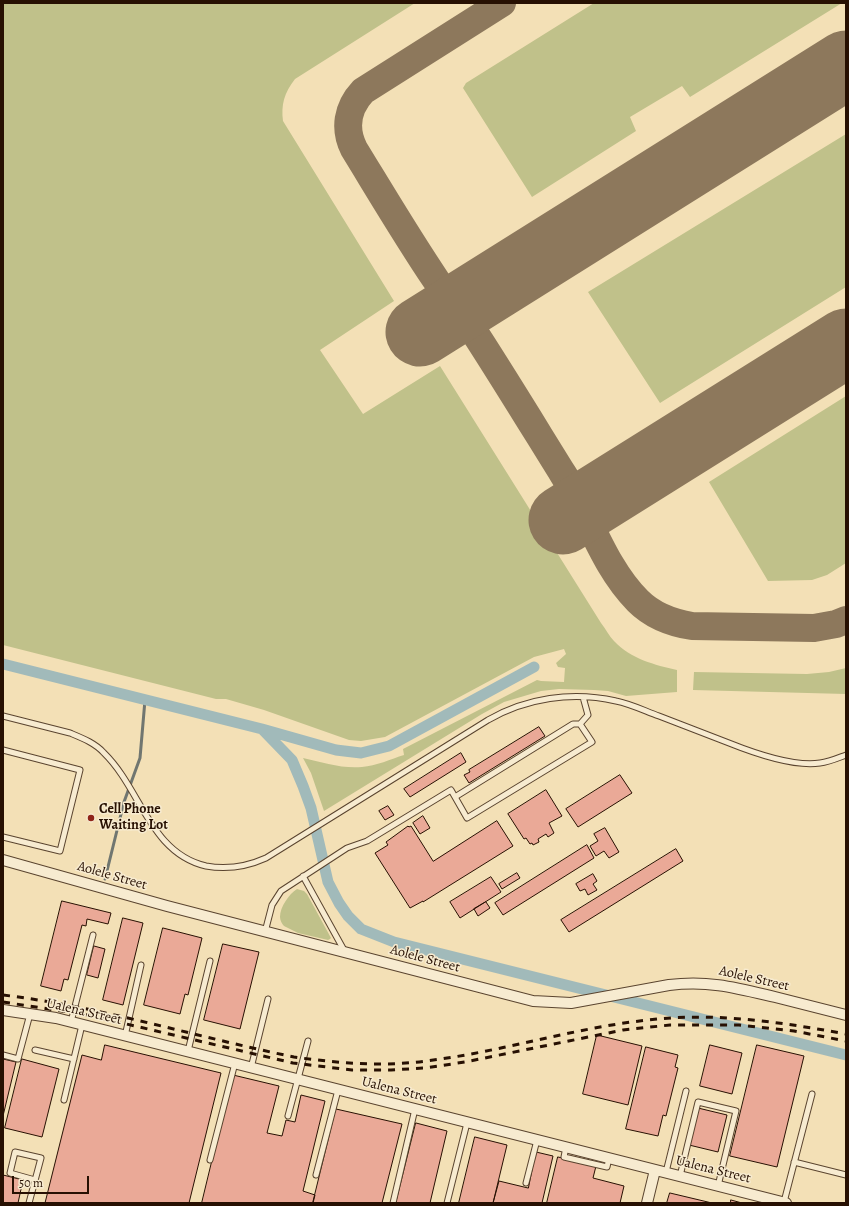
<!DOCTYPE html>
<style>
body{margin:0}
#map{position:relative;width:849px;height:1206px;overflow:hidden;background:#f3e0b6;font-family:Alegreya,serif}
canvas{display:block}
.frame{position:absolute;inset:0;border:4px solid #271002;pointer-events:none}
.scale{position:absolute;left:12px;top:1176px;width:77px;height:18px;box-sizing:border-box;border:2px solid #271002;border-top:0;padding-left:5px;font-size:12px;line-height:14px;white-space:nowrap;color:#271002;-webkit-text-stroke:3px #f7ebd0;paint-order:stroke}
</style>
<div id="map">
<canvas width="849" height="1206"></canvas>
<div class="frame"></div>
<div class="scale">50 m</div>
</div>
<script>
const context = document.querySelector('canvas').getContext('2d');
context.lineJoin = 'round';
function fill(path, color) { context.fillStyle = color; context.fill(path, 'evenodd'); }
function trace(path, color, width, dash) { context.strokeStyle = color; context.lineWidth = width; context.lineCap = dash ? 'butt' : 'round'; context.setLineDash(dash || []); context.stroke(path); }
function label(font, color, halo, rows, align = 'center') {
  context.font = font + ' Alegreya,serif'; context.lineWidth = 3; context.setLineDash([]); context.textBaseline = 'middle'; context.strokeStyle = halo; context.fillStyle = color; for (const [text, x, y, turn = 0] of rows) {
    context.save(); context.translate(x, y); context.rotate((+turn || 0) * Math.PI / 180); context.textAlign = isNaN(turn) ? turn : align; if (halo) context.strokeText(text, 0, 0); context.fillText(text, 0, 0); context.restore();
  }
}
fill(new Path2D(`
 M3 3H415L295 79C284 93 281 105 283 121L394 301 320 350 363 414 440 366 601 623C606 629 609 636 614 641 631 659 655 665 677 670V692L626 696 608 691 594 690 559 689 541 691 504 702 482 714 324 811 311 773 303 758C322 762 342 769 362 767 376 766 391 759 404 755L403 749 537 680 541 681 564 682 565 668 558 667 556 663 566 654 564 649 534 657 385 737 361 741 349 740 264 710 226 699H216L3 645Z
 M594 3H842L690 97 682 86 630 117 636 131 532 197 463 88 466 83Z
 M846 134V287L660 403 588 292Z
 M846 396V563L827 575 812 580 768 581 709 482Z
 M846 668V694L693 690 694 672 807 674 829 672Z
 M297 889 304 891 307 894 331 938 330 939 328 940 298 933 284 926C282 924 280 920 280 917 280 907 289 894 297 889Z`), '#c0c18a');
trace(new Path2D(`
 M105 879 124 802 140 758 145 700`), '#707670', 3);
trace(new Path2D(`
 M3 664 262 729 336 750 361 753 389 746 534 667
 M262 729 292 760 303 786 311 808 328 882 339 903 348 916 361 929 394 942 846 1055`), '#a1baba', 11);
trace(new Path2D(`
 M502 3 363 91C347 108 344 129 354 149 381 193 407 237 436 280 449 300 465 318 478 338 507 383 535 429 563 474 589 515 603 566 638 601 652 615 673 623 692 626L814 628 836 624 846 620`), '#8d785c', 28);
trace(new Path2D(`
 M420 332 846 65
 M563 520 846 343`), '#8d785c', 69);
const building = new Path2D(`
 M539 727 545 736 469 783 464 775 470 772 469 770Z
 M461 753 466 762 410 797 404 789Z
 M620 775 632 793 578 827 566 809Z
 M546 790 562 816 549 823 554 833 548 837 546 834 538 839 539 842 533 845 532 843 530 844 526 838 524 839 508 814Z
 M388 806 394 815 385 820 379 811Z
 M423 816 430 828 420 834 413 823Z
 M497 821 513 846 423 902V901L410 908 375 853 388 845 386 842 408 826 409 827 411 826 433 861Z
 M605 828 619 852 609 858 604 851 596 856 590 846 598 841 594 834Z
 M587 845 594 858 503 915 495 903Z
 M676 849 683 861 569 932 561 920Z
 M517 873 520 878 502 889 499 884Z
 M593 874 597 881 593 884 597 890 588 895 585 889 580 891 576 884Z
 M491 877 501 892 460 918 450 902Z
 M62 901 111 913 108 924 87 919 86 926 82 925 68 980 64 979 61 991 41 986Z
 M486 902 490 908 478 916 474 909Z
 M123 918 143 923 123 1005 103 1000Z
 M163 928 202 938 188 995 185 994 180 1014 144 1005Z
 M223 944 259 952 240 1029 204 1020Z
 M94 946 105 949 98 978 87 975Z
 M597 1035 642 1046 628 1105 583 1094Z
 M105 1045 221 1073 189 1203H45L82 1055 101 1060Z
 M710 1045 742 1053 732 1094 700 1086Z
 M757 1045 804 1056 777 1167 730 1156Z
 M646 1047 678 1055 675 1067 678 1068 666 1116 663 1115 658 1136 626 1129Z
 M3 1059 16 1062 3 1116Z
 M22 1059 59 1069 42 1137 5 1128Z
 M233 1075 279 1086 267 1133 282 1136 286 1120 295 1122 301 1095 325 1101 303 1191 315 1195 313 1203H202Z
 M698 1108 727 1115 718 1152 689 1145Z
 M336 1109 402 1124 382 1203H313Z
 M416 1123 447 1131 430 1203H396Z
 M475 1137 507 1145 493 1203H459Z
 M536 1152 553 1156 542 1203H493L499 1181 528 1188Z
 M558 1157 596 1166 593 1178 624 1186 620 1203H547Z
 M3 1175 23 1180 18 1203H3Z
 M670 1193 712 1203H667Z
 M731 1200 742 1203H731Z`);
fill(building, '#eaa997');
trace(building, '#271002', 1);
const service = new Path2D(`
 M3 716 70 733C82 738 95 743 104 753 141 789 150 853 206 866 228 870 246 867 266 858L488 720C526 698 572 691 616 701 631 704 645 711 659 716 682 725 706 734 729 743 754 753 794 767 820 763 829 762 838 758 846 755
 M580 724 588 715 583 697
 M3 750 80 770 60 851 3 837
 M303 876 345 952
 M265 932 272 905 281 891 347 848 367 841 451 790 467 818 592 742 580 724H573L455 797
 M71 1022 93 935
 M125 1036 141 965
 M35 1050 74 1059
 M188 1051 210 961
 M3 1055 18 1059 30 1014
 M251 1068 268 999
 M64 1100 82 1025
 M288 1116 308 1041
 M566 1147 564 1157 607 1167 609 1158
 M210 1160 235 1063
 M794 1162 846 1175
 M666 1172 686 1091
 M316 1175 338 1090
 M680 1176 698 1102 736 1111 718 1186
 M526 1183 537 1140
 M784 1202 812 1094
 M29 1203 41 1158 15 1152 10 1173 35 1180
 M393 1203 415 1109
 M447 1203 467 1123`);
const minor = new Path2D(`
 M3 860 167 906 533 1001 571 1003 669 985C709 980 737 988 775 997 798 1003 822 1009 846 1015
 M3 1010 56 1018 786 1203
 M647 1203 655 1170`);
trace(service, '#5a442f', 7);
trace(minor, '#5a442f', 12);
trace(service, '#f7ebd0', 5);
trace(minor, '#f7ebd0', 10);
trace(new Path2D(`
 M3 995C102 1007 196 1037 294 1057 337 1063 382 1067 426 1061 501 1052 573 1028 648 1020 715 1012 780 1022 846 1034
 M3 1002 88 1015 293 1063 352 1070H391L425 1068 465 1062 623 1030 670 1025H739L794 1031 846 1041`), '#271002', 3, [7, 7]);
for (const [x, y, r, color] of [
 [91,818,4,"#8f2418"]
]) { const dot = new Path2D(); dot.arc(x, y, r, 0, 2 * Math.PI); context.fillStyle = color; context.fill(dot); trace(dot, '#f7ebd0', 1.5); }
label('bold 14px', '#271002', '#f7ebd0', [
 ["Cell Phone",99,810],
 ["Waiting Lot",99,826]
], 'left');
label('14px', '#271002', '#f7ebd0', [
 ["Aolele Street",112,876,16],
 ["Aolele Street",425,959,15],
 ["Aolele Street",754,979,13],
 ["Ualena Street",84,1012,13],
 ["Ualena Street",399,1091,14],
 ["Ualena Street",713,1170,14]
]);
</script>
